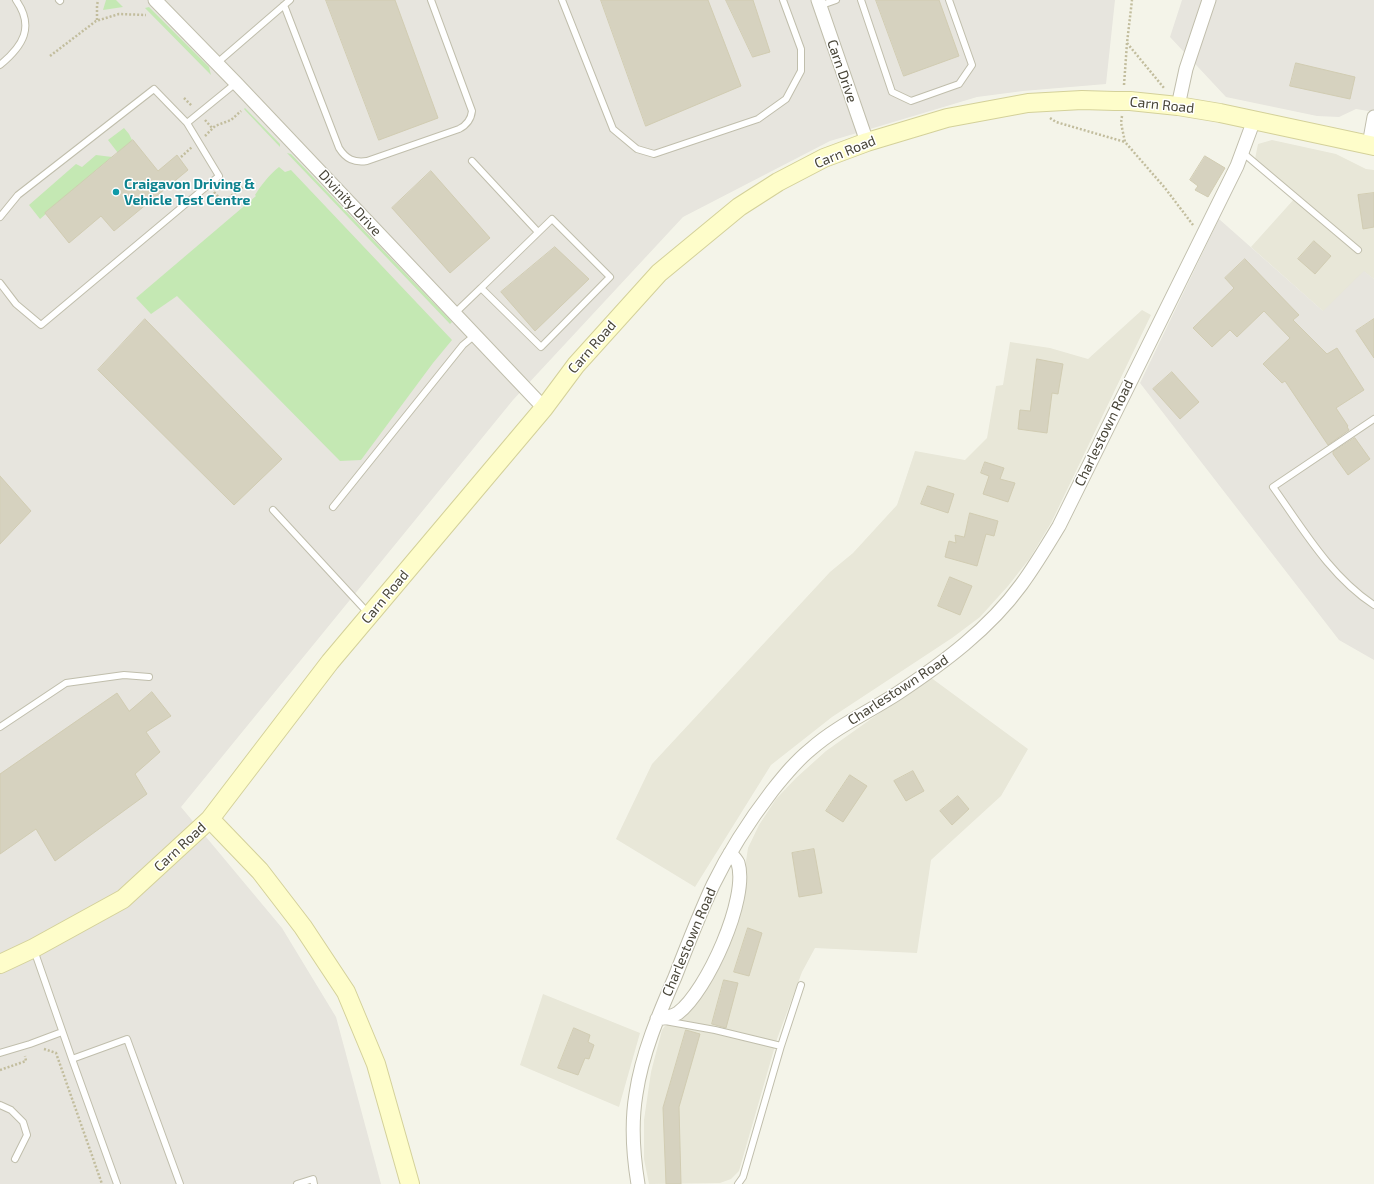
<!DOCTYPE html>
<style>
body{margin:0}
canvas{display:block;background:#f4f4e9}
</style>
<canvas width="1374" height="1184"></canvas>
<script>
const context = document.querySelector('canvas').getContext('2d');
context.lineJoin = 'round';
function fill(path, color) { context.fillStyle = color; context.fill(path, 'evenodd'); }
function trace(path, color, width, dash) { context.strokeStyle = color; context.lineWidth = width; context.lineCap = dash ? 'butt' : 'round'; context.setLineDash(dash || []); context.stroke(path); }
function label(font, color, halo, rows, align = 'center') {
  context.font = font + ' "Exo 2",sans-serif'; context.lineWidth = 3; context.setLineDash([]); context.textBaseline = 'middle'; context.strokeStyle = halo; context.fillStyle = color; for (const [text, x, y, turn = 0] of rows) {
    context.save(); context.translate(x, y); context.rotate((+turn || 0) * Math.PI / 180); context.textAlign = isNaN(turn) ? turn : align; if (halo) context.strokeText(text, 0, 0); context.fillText(text, 0, 0); context.restore();
  }
}
fill(new Path2D(`
 M1272 140 1336 154 1366 169 1374 170V279L1364 272 1324 312 1251 247 1295 198 1255 159 1258 144Z
 M1142 310 1151 315 1051 523 1030 558 1008 586 980 617 952 638 832 717 771 765 695 887 616 839 652 764 830 572 853 553 897 505 915 451 965 460 987 438 996 386 1003 385 1010 342 1050 348 1088 359Z
 M930 677 1028 749 1001 796 931 860 917 953 815 948 802 972 777 1039 739 1171 731 1179 720 1183 649 1184 644 1159V1120L651 1072 662 1030 665 1026 680 1019 717 971 729 945 737 921 748 848 759 825 776 799 796 778 826 751Z
 M543 994 640 1033 619 1107 520 1065Z`), '#e8e7d8');
fill(new Path2D(`
 M0 0H1115L1106 84 1023 91 977 97 830 141 683 217 513 400 181 807 282 928 336 1017 381 1184H0Z
 M1182 0H1374V112L1356 109 1339 117 1317 116 1226 97 1170 37Z
 M1219 219 1323 311 1364 271 1374 279V660L1339 640 1140 383Z`), '#e7e5de');
fill(new Path2D(`
 M106 0H116L123 7 103 10Z
 M149 7 209 67 211 75 145 8Z
 M245 108 280 144V147L244 109Z
 M124 128 129 134 133 142 118 153 108 140Z
 M287 153 291 154 452 322 450 324Z
 M96 155 112 157 40 219 29 205 76 164 82 167Z
 M279 167 285 172 291 170 452 340 433 363 361 460 340 461 177 296 151 314 136 298 256 196 255 195C262 184 269 175 279 167Z`), '#c4e8b3');
const building = new Path2D(`
 M326 0H395L438 118 379 140Z
 M601 0H708L741 86 646 126Z
 M726 0H753L770 52 753 57Z
 M876 0H939L959 56 904 76Z
 M1296 63 1355 77 1350 99 1290 86Z
 M133 140 158 171 177 155 188 170 114 231 101 216 69 243 45 213Z
 M1205 156 1225 168 1208 197 1195 190 1198 186 1190 180Z
 M431 171 490 238 450 273 392 208Z
 M1374 193V227L1363 229 1358 195Z
 M1314 241 1331 256 1315 274 1298 259Z
 M555 247 589 279 535 331 501 292Z
 M1245 259 1299 315 1293 320 1327 354 1337 348 1364 390 1336 408 1348 426 1347 427 1349 430 1328 445 1285 381 1282 383 1263 364 1290 338 1264 311 1237 337 1230 330 1212 347 1193 328 1234 288 1225 278Z
 M145 319 282 459 234 505 98 370Z
 M1374 319V358L1356 331Z
 M1037 359 1063 364 1058 394 1052 393 1047 433 1018 429 1020 410 1030 411Z
 M1172 372 1199 402 1180 419 1153 389Z
 M1355 438 1370 459 1348 475 1333 454V452Z
 M985 462 1004 468 1000 479 1015 483 1008 502 983 494 989 476 981 473Z
 M0 476 31 511 0 544Z
 M928 486 954 494 948 513 921 504Z
 M970 513 998 521 994 536 986 534 977 566 945 557 949 541 956 543 955 535 964 537Z
 M950 577 972 586 960 615 938 606Z
 M152 692 171 716 146 732 160 752 135 774 147 794 55 861 36 829 0 854V774L117 693 129 711Z
 M913 771 924 791 906 801 894 781Z
 M850 775 867 786 843 822 826 811Z
 M958 796 969 809 952 825 940 811Z
 M814 849 822 893 799 897 792 853Z
 M748 928 762 933 749 976 734 972Z
 M724 980 738 983 726 1028 712 1024Z
 M574 1028 590 1035 588 1042 594 1045 589 1059 585 1058 578 1075 558 1068Z
 M686 1030 700 1034 679 1107 681 1184H666L663 1108Z`);
fill(building, '#d6d2bf');
trace(building, '#d1ccb2', 1);
const lane = new Path2D(`
 M59 0 60 1
 M562 0 613 129 637 149 654 154 758 119 786 99 801 71V49L783 0
 M861 0 892 92 911 101 959 84 972 65 949 0
 M284 5 339 148C346 159 354 163 367 161L459 129C467 125 471 120 472 111L431 0
 M819 6 836 0
 M217 63 290 0
 M0 65C23 46 35 27 16 0
 M187 123 236 83
 M1242 152 1358 250
 M472 161 538 232
 M0 217 18 195 154 89 187 123 219 176 41 325 16 304 0 283
 M454 314 481 288 541 347 610 277 552 219 481 288
 M1374 419 1273 487C1303 529 1330 576 1374 605
 M333 507 463 345 475 335
 M273 510 368 613
 M0 727 66 683 124 675 149 677
 M34 950 72 1059 117 1184
 M665 1021 715 1030 781 1046
 M0 1053 30 1044 62 1032
 M72 1059 127 1039 180 1184
 M0 1105 11 1110 23 1122 27 1135 15 1159
 M297 1184 313 1179 314 1184
 M738 1184 743 1177 781 1046 801 985`);
const street = new Path2D(`
 M155 0 236 83 544 408
 M818 0 867 142
 M1178 106 1186 69 1209 0
 M1369 145 1374 117
 M657 1019C664 1018 672 1017 678 1013 707 991 749 898 738 863 736 859 733 856 730 853
 M638 1184C633 1154 631 1124 636 1094 642 1053 659 1014 675 977 687 946 699 915 713 885 729 852 749 821 772 791 784 776 796 761 811 749 837 726 869 712 898 693 943 663 989 629 1021 585 1035 566 1047 546 1059 526L1237 166 1254 120`);
const secondary = new Path2D(`
 M1130 101 1178 106 1220 113 1374 146
 M210 819 260 871 303 927 346 992 376 1064 410 1184
 M0 964 34 948 123 899 210 819 330 662 544 408 576 365 659 273 739 207 778 182 824 158 867 142 947 118 1028 103 1082 100 1115 101`);
trace(lane, '#c0beac', 8);
trace(street, '#c0beac', 15);
trace(secondary, '#d4d19a', 20);
trace(new Path2D(`
 M97 20V6L98 0
 M1127 43 1164 88
 M50 56 96 21 119 14 146 15
 M1124 85 1127 43 1132 0
 M184 98 192 106
 M1122 116 1121 123 1125 142 1165 188 1193 225
 M1050 118 1056 122 1125 142
 M205 120 213 129
 M205 136 215 126 231 120 241 111
 M181 157 192 147
 M214 192 223 202 244 186
 M44 1049 56 1053 102 1184
 M0 1070 26 1061 25 1056`), '#c2bd9d', 2.5, [2, 2]);
trace(lane, '#fff', 6);
trace(street, '#fff', 13);
trace(secondary, '#fefdca', 18);
const secondaryBridge = new Path2D(`
 M1115 101H1130`);
trace(secondaryBridge, '#d4d19a', 20, []);
trace(secondaryBridge, '#fefdca', 18);
for (const [x, y, r, color] of [
 [116,192,4,"#0f9aa8"]
]) { const dot = new Path2D(); dot.arc(x, y, r, 0, 2 * Math.PI); context.fillStyle = color; context.fill(dot); trace(dot, '#fff', 1.5); }
label('14px', '#484538', '#fff', [
 ["Carn Drive",842,71,71],
 ["Carn Road",1162,105,6],
 ["Carn Road",845,152,-22],
 ["Divinity Drive",350,203,47],
 ["Carn Road",592,347,-49],
 ["Charlestown Road",1104,433,-64],
 ["Carn Road",385,597,-50],
 ["Charlestown Road",898,690,-33],
 ["Carn Road",180,847,-43],
 ["Charlestown Road",689,942,-67]
]);
label('bold 14px', '#0d838f', '#fff', [
 ["Craigavon Driving &",124,184],
 ["Vehicle Test Centre",124,200]
], 'left');
</script>
